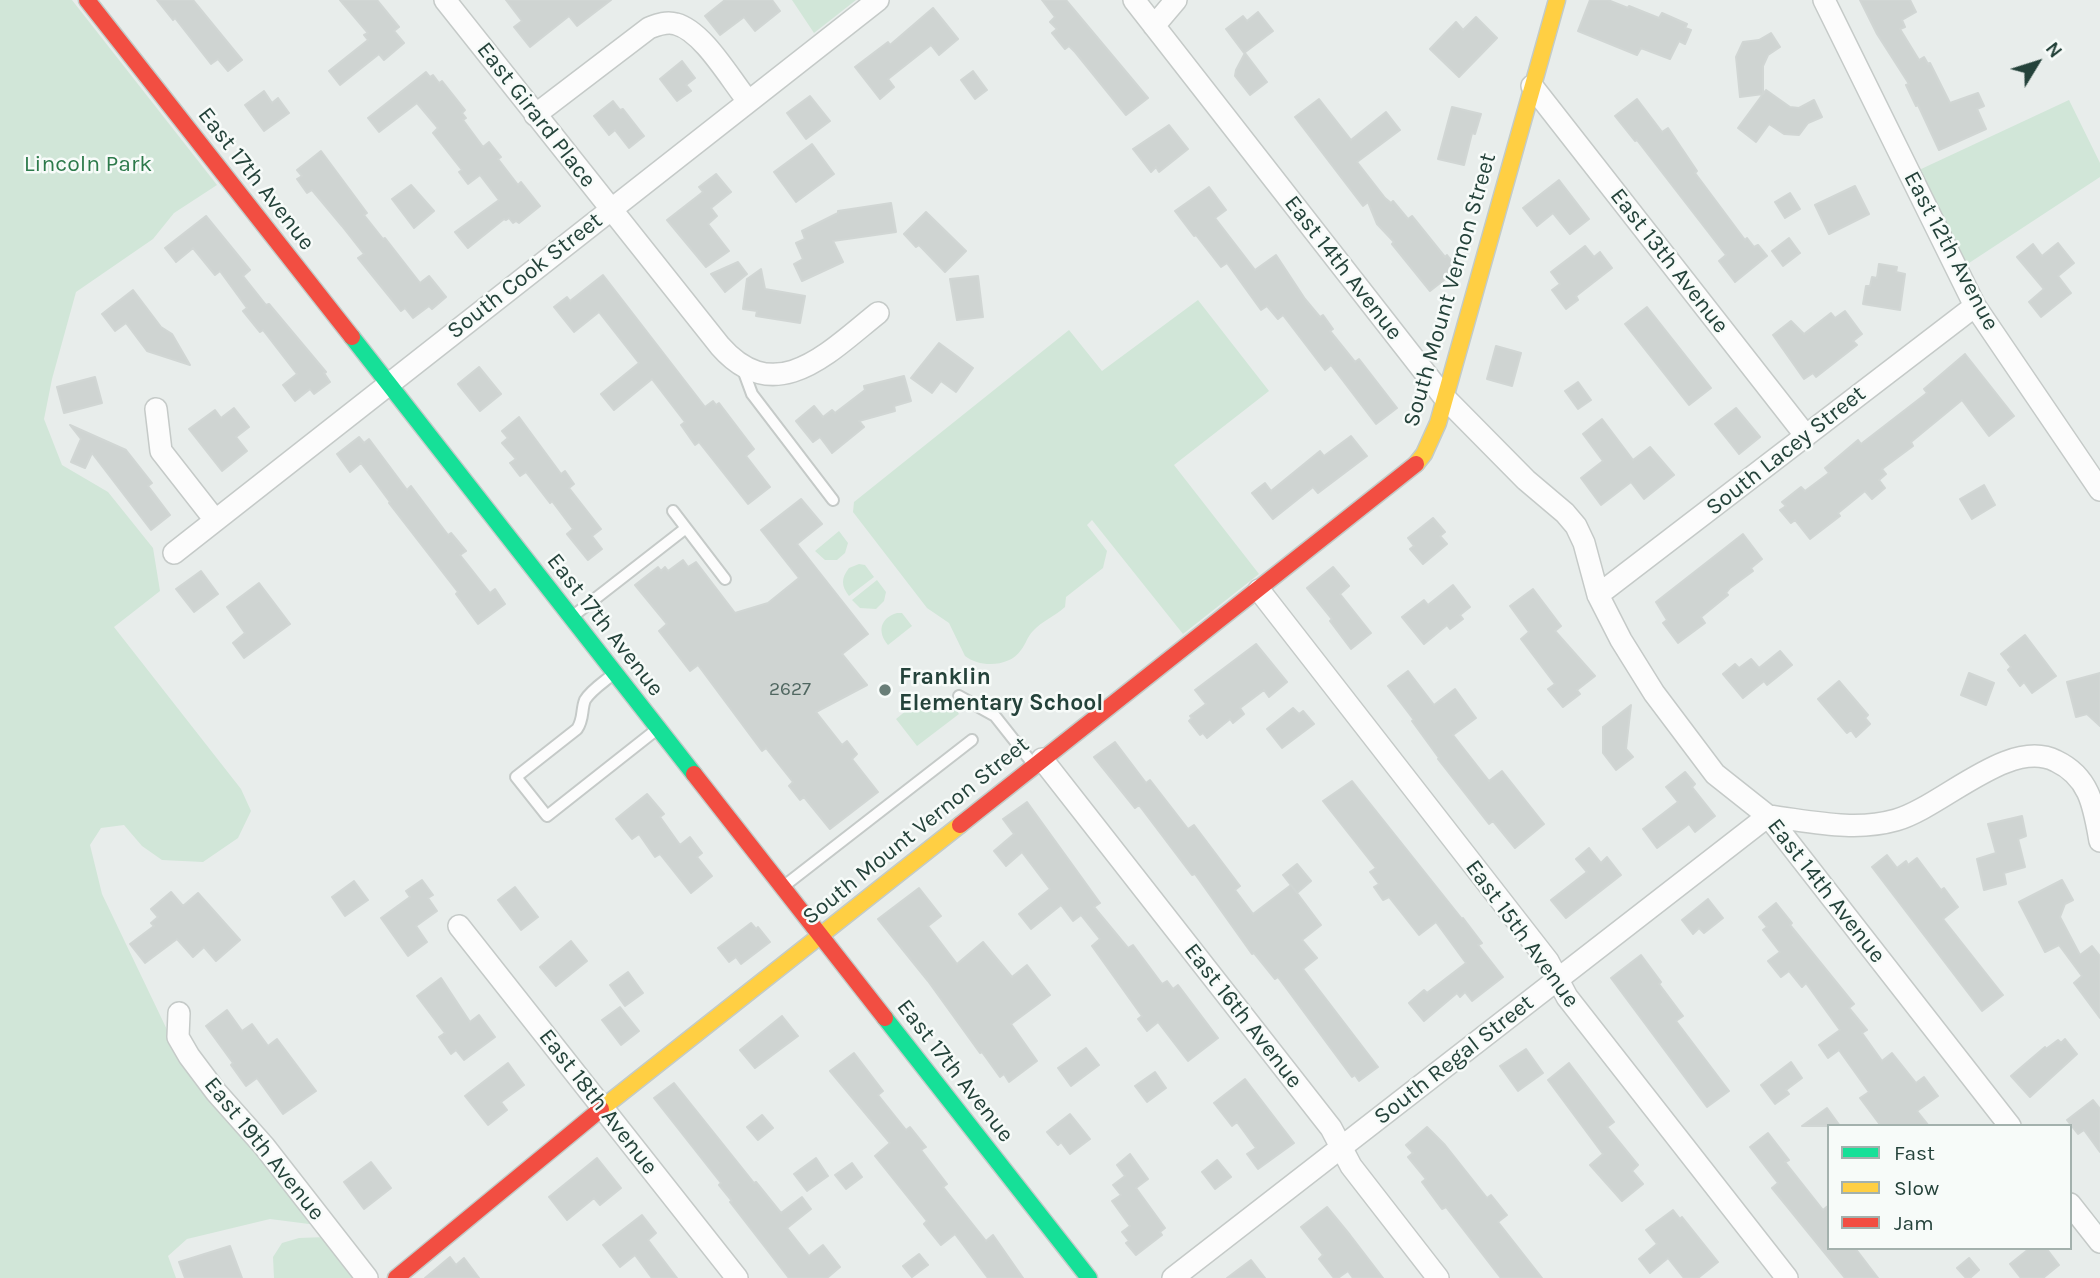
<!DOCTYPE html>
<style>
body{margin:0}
#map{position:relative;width:2100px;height:1278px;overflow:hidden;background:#e8edeb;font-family:Karla,sans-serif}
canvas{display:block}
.legend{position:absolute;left:1827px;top:1124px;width:245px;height:126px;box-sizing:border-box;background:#f7fbf9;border:2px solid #a3b1ad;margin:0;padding:9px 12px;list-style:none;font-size:21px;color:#24423a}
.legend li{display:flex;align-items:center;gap:14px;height:35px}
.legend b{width:35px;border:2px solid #a3b1ad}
.north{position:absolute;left:2002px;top:28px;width:70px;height:70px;-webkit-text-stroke:5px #f7fbf9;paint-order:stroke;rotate:52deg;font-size:19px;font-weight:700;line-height:28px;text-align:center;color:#24423a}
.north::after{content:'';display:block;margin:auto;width:24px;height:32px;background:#24423a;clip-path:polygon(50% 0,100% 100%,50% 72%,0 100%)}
</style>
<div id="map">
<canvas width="2100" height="1278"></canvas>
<ul class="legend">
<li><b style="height:9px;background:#16e098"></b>Fast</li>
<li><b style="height:9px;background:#ffcf43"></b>Slow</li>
<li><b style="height:9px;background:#f24e42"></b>Jam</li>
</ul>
<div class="north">N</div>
</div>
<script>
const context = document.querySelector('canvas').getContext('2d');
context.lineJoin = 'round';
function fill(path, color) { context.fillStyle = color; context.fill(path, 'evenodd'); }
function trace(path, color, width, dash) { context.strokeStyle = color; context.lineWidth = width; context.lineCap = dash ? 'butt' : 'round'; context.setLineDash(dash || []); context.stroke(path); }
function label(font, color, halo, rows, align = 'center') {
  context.font = font + ' Karla,sans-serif'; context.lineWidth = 5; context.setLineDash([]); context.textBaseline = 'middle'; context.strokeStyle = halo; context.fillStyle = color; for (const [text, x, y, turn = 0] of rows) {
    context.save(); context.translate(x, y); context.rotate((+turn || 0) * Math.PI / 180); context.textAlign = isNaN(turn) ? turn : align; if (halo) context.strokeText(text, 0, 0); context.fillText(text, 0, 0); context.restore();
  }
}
fill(new Path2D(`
 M0 0H72L217 185 174 213 153 239 76 292 52 379 44 419 62 465 108 492 153 548 160 591 114 627 241 789 251 811 238 838 203 862 162 860 142 846 124 825 101 828 90 845 102 894 171 1038 317 1225 270 1219 187 1239 168 1256 176 1278H0Z
 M792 0H856L814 33Z
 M2069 100 2100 163V177L1966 265 1919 170Z
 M1198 300 1269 391 1174 465 1259 574 1183 634 1092 520 1087 525 1107 551 1103 568 1066 597 1065 607C1055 616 1042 621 1033 631 1027 637 1026 644 1021 650 1010 667 980 668 965 656L949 623 927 608 853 512 854 502 1069 330 1102 371Z
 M839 531 848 543 845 553 837 560H825L815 551Z
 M859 564 865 565 874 577 849 596C841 586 841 578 849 568Z
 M877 580 886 592 884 601 876 609 860 608 852 600Z
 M897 613H902L912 626 888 645C877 632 880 618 897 613Z
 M924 696 954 707 959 714 917 746 896 719Z
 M326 1237 358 1278H274L273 1257 282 1243 299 1238Z`), '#d1e6d8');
const building = new Path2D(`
 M157 0H193L242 60 228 71 218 59 211 64 175 18 173 20Z
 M340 0H377L399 27 394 31 404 43 384 60 379 54 340 85 329 71 368 40 364 35 368 33Z
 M506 0H611L577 26 569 16 530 47 514 27 522 21Z
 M725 0H772L780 11 755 31 744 17 720 35 705 16Z
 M1042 0H1066L1148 98 1126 115 1075 52 1069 46 1065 49 1052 33 1057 29 1050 22 1055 17Z
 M1590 0H1608L1628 8 1629 6 1659 18 1662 13 1687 24 1685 28 1691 30 1685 44 1679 41 1670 59 1641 48 1637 55 1578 31Z
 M1860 0H1910L1916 12 1902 20 1905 27 1900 29 1919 60 1924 57 1928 64 1930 63 1950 103 1978 93 1984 106 1977 109 1986 129 1939 150 1918 105 1916 106 1906 85 1909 84 1877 34Z
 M933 8 958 39 939 55 931 45 888 79 894 87 880 99 855 67 888 42 890 45Z
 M1258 12 1273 31 1244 53 1226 29 1243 16 1247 21Z
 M1476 17 1497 38 1459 77 1430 49 1456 22 1463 30Z
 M1771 33 1780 47 1768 55 1763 66V94L1766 90 1790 107 1799 108 1814 100 1822 117 1808 123 1799 135 1784 134 1769 124 1756 142 1738 128 1763 94 1740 97 1736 57 1743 42 1759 40Z
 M1245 53 1267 82 1250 95 1235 76 1236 70Z
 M682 61 695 78 686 85 691 91 677 101 660 79Z
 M973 71 987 90 975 99 961 80Z
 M426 72 430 77 433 75 439 83 442 81 465 110 462 113 466 118 463 120 483 147 489 142 501 157 498 159 518 185 521 182 540 206 519 223 516 221 513 223 509 218 506 220 504 219 468 248 455 232 499 200 480 175 468 184 459 172 462 170 433 133 438 128 417 103 379 132 368 118Z
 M264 91 272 103 278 98 289 113 264 131 245 105Z
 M810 96 830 121 806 139 787 113Z
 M1319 99 1351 140 1386 112 1400 130 1357 162 1385 198 1391 203 1393 201 1408 219 1412 216 1445 257 1447 255 1458 269 1430 291 1392 244 1394 242 1377 224 1368 202 1363 206 1295 117Z
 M1637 99 1662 132 1668 128 1697 171 1695 173 1745 240 1747 238 1754 247 1758 245 1767 256 1735 282 1719 261 1726 255 1637 140 1635 141 1615 116Z
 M613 101 620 110 623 109 644 136 629 148 615 130 609 135 594 116Z
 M1452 107 1481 114 1475 134 1472 133 1464 165 1438 159Z
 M1169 125 1188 149 1159 172 1156 167 1151 172 1133 149Z
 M812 144 834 174 796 202 774 172Z
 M321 151 367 213 364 215 383 239 385 238 420 283 429 276 446 297 432 309 429 306 413 318 405 308 401 311 358 258 364 254 342 226 312 190 307 193 297 179 302 176 297 170Z
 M716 174 731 192 711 208 717 216 708 224 729 251 706 267 667 220 703 192 699 187Z
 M1559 180 1589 219 1570 234 1553 213 1537 226 1523 208Z
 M411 185 434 211 414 228 392 199Z
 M1855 186 1869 214 1829 234 1815 205Z
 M1209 187 1226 210 1215 218 1255 270 1276 255 1305 299 1320 317 1323 315 1333 329 1330 331 1355 362 1359 359 1397 408 1376 424 1331 365 1325 370 1283 315 1278 319 1267 306 1261 310 1227 263 1221 267 1196 235 1194 236 1175 211Z
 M1790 193 1800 209 1785 218 1775 202Z
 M891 203 896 232 833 241 843 262 802 281 794 264 803 259 796 243 805 239 802 231 838 213V211Z
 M926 212 966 251 945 272 919 245 916 247 904 234Z
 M206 216 250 270 243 276 266 305 269 304 326 372 324 373 330 382 314 394 310 389 295 401 283 385 297 374 263 330 260 332 243 311 247 308 220 271 215 275 193 248 176 262 165 248Z
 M1789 238 1800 253 1783 266 1772 251Z
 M2058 243 2074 263 2058 276 2071 293 2041 317 2029 302 2044 289 2017 257 2033 244 2042 256Z
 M1585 246 1594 257 1600 252 1612 268 1576 296 1578 300 1566 309 1552 290 1560 284 1551 272Z
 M738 262 747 274 725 292 711 274Z
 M1879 264 1897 267 1896 272 1905 274 1900 310 1863 304 1866 286H1870L1872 277 1877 278Z
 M761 269 765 289 805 296 800 323 756 316 757 311 743 309 747 279Z
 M603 275 705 407 713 401 716 405 719 403 754 449 746 456 770 487 748 504 699 442 695 445 681 425 685 422 652 379 614 410 601 394 639 363 599 312 574 332 554 307 567 297 570 301Z
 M978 276 983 317 957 320 950 279Z
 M133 290 161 327 172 334 190 365 147 351 126 323 115 331 102 314Z
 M1647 307 1711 388 1689 405 1625 324Z
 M1845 311 1862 334 1853 341 1857 345 1816 377 1813 373 1804 379 1773 335 1791 321 1804 334 1831 313 1835 318Z
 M939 343 973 368 956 392 941 381 932 393 911 378Z
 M1496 346 1521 353 1512 386 1487 379Z
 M1965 354 2014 416 1989 436 1962 400 1911 442 1913 446 1882 469 1886 474 1879 480 1885 488 1872 499 1865 491 1838 513 1840 516 1810 539 1795 520 1791 523 1780 510 1786 506 1782 502 1801 487 1805 491 1829 473 1825 468 1858 440 1861 444 1927 393 1924 389Z
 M479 367 501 394 480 411 458 384Z
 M904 376 911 401 894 406 895 411 859 421 864 427 832 453 820 437 813 442 796 421 814 406 823 417 832 410 835 413 865 390 864 386Z
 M95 377 102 403 64 413 57 387Z
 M1578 382 1591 400 1578 409 1565 391Z
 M234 408 249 427 236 437 247 451 222 471 189 429 215 410 221 418Z
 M1736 408 1760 437 1739 454 1715 424Z
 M519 417 561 474 565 471 574 484 569 488 601 529 592 536 602 549 588 560 567 534 573 529 552 501 550 503 526 472 520 476 510 463 516 459 502 443 508 438 502 431Z
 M1602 419 1633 460 1650 447 1674 475 1644 499 1631 482 1601 505 1581 478 1603 461 1583 434Z
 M70 425 126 450 152 483 148 486 170 515 151 530 92 453 85 468 71 462 81 439Z
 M1351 436 1367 456 1318 493 1313 487 1273 519 1252 493 1265 483 1271 491 1320 451 1324 456Z
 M359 437 364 443 369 439 407 490 411 486 448 535 451 533 466 551 460 555 490 593 495 589 505 604 478 624 456 594 458 592 389 503 390 502 361 463 350 472 337 454Z
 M1984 485 1995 505 1972 519 1960 499Z
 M801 499 822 524 797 544 868 634 842 654 867 685 816 712 842 745 847 741 857 754 852 759 878 792 830 829 804 797 800 800 789 786 793 782 766 748 762 751 698 665 690 671 659 631 667 624 635 585 658 567 661 571 665 567 668 571 683 560 688 567 696 562 735 613 768 603 799 578 761 530Z
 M1433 518 1445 532 1440 536 1447 544 1423 564 1410 549 1414 546 1408 538Z
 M1743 534 1762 559 1751 568 1753 571 1730 588 1726 593 1728 595 1701 617 1705 623 1678 643 1663 623 1667 620 1656 602Z
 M1333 567 1349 586 1340 594 1371 633 1351 649 1330 621 1332 619 1307 588Z
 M201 571 218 594 194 612 176 589Z
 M259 583 290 624 244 658 233 643 245 633 227 607Z
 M1453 585 1470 607 1460 615 1463 619 1450 629 1447 625 1424 644 1402 617 1424 600 1428 605Z
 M1533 589 1561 626 1555 631 1595 676 1577 690 1580 694 1563 707 1548 689 1555 684 1521 639 1529 632 1510 606Z
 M2025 635 2056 676 2032 693 2024 682 2020 686 2008 670 2011 667 2001 654Z
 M1256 644 1287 682 1269 697 1264 690 1240 708 1244 714 1233 723 1230 719 1207 738 1203 733 1200 735 1189 721 1192 718 1190 716 1206 704 1195 690Z
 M1780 651 1792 665 1767 685 1764 681 1743 698 1723 674 1735 664 1739 668 1751 659 1759 668Z
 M1408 671 1434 705 1455 689 1476 718 1453 735 1489 781 1502 771 1544 824 1515 848 1493 821 1489 824 1438 759 1439 758 1412 721 1414 720 1388 686Z
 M1969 673 1994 683 1986 705 1961 695Z
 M2100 673V726L2087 714 2076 717 2067 682Z
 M1839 681 1868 715 1865 718 1870 724 1856 737 1851 730 1847 733 1818 699Z
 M1631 705 1626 749 1633 757 1616 770 1603 753V727Z
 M1293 708 1299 714 1303 711 1314 724 1282 748 1267 729Z
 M1115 742 1146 783 1150 780 1188 829 1194 825 1240 886 1235 890 1253 914 1291 885 1321 925 1302 940 1317 958 1303 969 1378 1067 1359 1081 1355 1075 1352 1077 1278 977 1275 979 1254 953 1252 954 1195 874 1192 875 1139 805 1135 808 1094 757Z
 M1685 772 1695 784 1692 787 1715 816 1695 832 1689 824 1657 848 1643 829 1678 802 1666 787Z
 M1352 781 1462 919 1463 918 1482 943 1478 945 1503 977 1472 1001 1465 992 1460 997 1457 993 1424 1021 1409 1003 1424 990 1427 993 1466 963 1436 922 1419 935 1389 897 1383 900 1374 887 1379 884 1370 872 1376 868 1323 801Z
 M647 794 664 814 660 817 680 845 690 837 702 853 697 857 712 876 691 893 660 854 655 857 639 834 632 839 616 819Z
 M1027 802 1100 903 1094 907 1128 948 1133 945 1162 984 1167 981 1173 989 1178 985 1218 1038 1188 1061 1158 1022 1147 1031 1138 1019 1142 1016 1092 946 1100 939 1081 915 1073 921 1061 905 1031 929 1019 914 1050 889 1022 852 1006 866 994 851 1014 834 1003 819Z
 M2022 816 2026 836 2018 839 2025 867 2004 873 2006 884 1984 890 1977 859 1996 853 1988 824Z
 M1589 848 1601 863 1607 857 1621 875 1566 918 1551 900 1587 872 1576 859Z
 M1887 855 1897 868 1906 861 1908 865 1917 858 1941 890 1944 888 1958 907 1943 919 2003 995 1982 1011 1872 867Z
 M1297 864 1311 881 1297 893 1283 875Z
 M422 880 433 895 428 898 437 911 416 926 427 942 408 956 381 918 410 897 406 891Z
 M2062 880 2073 900 2065 904 2060 917 2080 955 2092 946 2100 956V1018L2074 983 2082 976 2059 945 2045 952 2019 902Z
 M354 881 368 900 345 916 332 897Z
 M515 887 538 917 521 930 498 900Z
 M919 888 941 916 928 926 957 964 983 942 1012 977 1027 965 1050 995 1011 1024 1037 1061 1009 1082 1004 1074 1000 1077 982 1052 980 1053 928 981 878 919Z
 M171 892 183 906 198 893 240 940 216 961 204 947 193 957 177 939 145 963 130 944 154 926 151 923 158 917 151 909Z
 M1708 899 1723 918 1704 933 1699 928 1693 934 1682 920Z
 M1776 903 1792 923 1790 925 1854 1004 1849 1008 1867 1030 1862 1033 1882 1061 1892 1053 1916 1083 1924 1077 1938 1096 1917 1111 1929 1126H1881L1860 1098 1869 1092 1839 1050 1828 1058 1819 1045 1840 1030 1806 983 1802 987 1789 971 1781 977 1768 961 1780 952 1763 930 1767 927 1759 917Z
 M751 923 756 929 758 927 770 942 741 964 736 957 729 962 718 948Z
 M571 941 587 961 556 986 540 967Z
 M1641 955 1661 982 1659 984 1683 1016 1676 1021 1729 1091 1707 1107 1611 978Z
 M628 972 643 993 625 1006 610 985Z
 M441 978 470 1022 479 1015 495 1037 464 1060 456 1050 451 1054 439 1037 445 1033 417 996Z
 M620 1007 639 1031 621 1045 602 1020Z
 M227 1010 242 1031 252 1024 268 1046 277 1039 316 1091 283 1114 257 1078 246 1086 231 1065 233 1063 206 1026Z
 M782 1016 798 1036 755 1068 740 1050Z
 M2065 1039 2077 1054 2030 1097 2011 1076 2045 1047 2046 1049 2058 1040 2061 1043Z
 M1086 1048 1099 1065 1071 1086 1058 1068Z
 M1526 1049 1543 1073 1518 1091 1500 1066Z
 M854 1053 883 1091 878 1095 906 1130 910 1127 926 1147 921 1150 947 1184 943 1187 986 1241 993 1235 1023 1278H988L955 1234 941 1245 924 1224 927 1221 875 1156 890 1143 830 1071Z
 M1791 1062 1802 1078 1786 1090 1789 1094 1775 1104 1761 1085Z
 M508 1063 524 1085 501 1102 507 1110 488 1125 465 1096Z
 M1569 1063 1614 1122 1607 1127 1638 1165 1632 1171 1643 1184 1622 1201 1590 1165 1603 1154 1548 1080Z
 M1155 1072 1166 1088 1147 1102 1135 1086Z
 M1245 1079 1294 1143 1258 1169 1247 1154 1256 1148 1237 1122 1232 1126 1214 1103Z
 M674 1083 754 1183 756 1182 781 1213 802 1197 811 1209 787 1228 809 1256 823 1245 840 1267 827 1278H789L730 1202 732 1201 719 1185 721 1183 654 1098Z
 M2093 1100 2100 1109V1152L2084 1130 2078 1134 2067 1120Z
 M1827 1108 1840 1126H1802Z
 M1070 1114 1090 1139 1070 1154 1061 1142 1058 1145 1047 1132Z
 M762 1115 773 1128 758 1140 747 1127Z
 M1427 1127 1445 1145 1487 1198 1491 1195 1507 1215 1498 1222 1542 1278H1501L1446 1207 1442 1209 1422 1182 1426 1179 1408 1157 1413 1153 1406 1145Z
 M1768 1133 1789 1160 1785 1162 1823 1210 1829 1205V1248H1855L1878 1278H1845L1772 1188 1778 1183 1750 1147Z
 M1130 1154 1148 1179 1136 1188 1165 1228 1160 1232 1162 1235 1136 1255 1126 1243 1129 1241 1122 1232 1130 1226 1112 1201 1121 1195 1113 1185 1125 1176 1117 1165Z
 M597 1158 621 1188 600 1205 594 1198 567 1220 549 1197Z
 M816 1158 828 1176 807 1191 794 1174Z
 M1217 1160 1231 1177 1215 1189 1202 1172Z
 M371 1162 391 1188 364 1209 344 1182Z
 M852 1163 862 1177 846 1189 835 1175Z
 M1327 1207 1350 1235 1383 1278H1353L1348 1271 1338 1278H1334L1319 1259 1323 1255 1301 1227Z
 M1673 1210 1680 1219 1682 1217 1718 1262 1698 1278H1684L1668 1258 1650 1273 1639 1259 1657 1244 1646 1230Z
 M642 1215 656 1233 648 1240 677 1278H652L635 1255 620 1267 603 1245Z
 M230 1246 242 1278H185L179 1262Z
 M2030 1248H2046L2059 1265 2043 1278H2021L2010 1264Z
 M919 1254 928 1265 912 1277 903 1266Z
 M450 1257 456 1265 464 1258 479 1278H425Z
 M1969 1258 1979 1270 1970 1278H1966L1957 1268Z
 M1251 1260 1265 1278H1227Z`);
fill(building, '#cfd4d2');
trace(building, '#d1d6d4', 2);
const lane = new Path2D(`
 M742 367 752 394 833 500
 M673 511 725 579
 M573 616 686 528
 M612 675C604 682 591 690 585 700 581 710 584 719 577 729L516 777 547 816 656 730
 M959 696 995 716 1033 764
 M784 886 972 740`);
const street = new Path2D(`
 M445 0 720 346C776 410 830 351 878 313
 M1134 0 1444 397 1526 480 1565 513 1576 526 1584 543 1598 595 1621 640 1654 693 1715 774 1768 816 2010 1126
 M1824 0 1975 306 2100 490
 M1154 26 1176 0
 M1532 86 1806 436
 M535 115 649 28C657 25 666 21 676 24 703 31 730 79 748 101
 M156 409 161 451 215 520
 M174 553 878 0
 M1259 590 1548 961 1567 997 1787 1278
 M1598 595 1975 306
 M1042 759 1331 1128 1351 1166 1438 1278
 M1768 816C1810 821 1854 832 1896 820 1942 807 2009 737 2056 761 2090 777 2094 807 2100 841
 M459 926 737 1278
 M179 1013 178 1037 189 1056 216 1092 264 1146 367 1278
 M2070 1204 2100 1242
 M1173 1278 1768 816`);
const fast = new Path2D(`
 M352 337 694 774
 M885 1018 1089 1278`);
const slow = new Path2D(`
 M1416 464 1424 454 1438 423 1557 0
 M601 1109 960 825`);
const jam = new Path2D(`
 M87 0 352 337
 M694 774 885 1018
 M960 825 1416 464
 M396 1278 601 1109`);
trace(lane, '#c5cac8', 14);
trace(street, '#c5cac8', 24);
trace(fast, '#c3cbc8', 19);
trace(slow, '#c3cbc8', 19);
trace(jam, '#c3cbc8', 19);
trace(lane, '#fcfcfc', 10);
trace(street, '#fcfcfc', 21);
trace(fast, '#16e098', 16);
trace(slow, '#ffcf43', 16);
trace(jam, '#f24e42', 16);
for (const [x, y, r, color] of [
 [885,690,7,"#697e78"]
]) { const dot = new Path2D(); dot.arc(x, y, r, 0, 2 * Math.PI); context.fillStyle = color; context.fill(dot); trace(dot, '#f7fbf9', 2.5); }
label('19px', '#506761', null, [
 ["2627",790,690]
]);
label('23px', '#24423a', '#f7fbf9', [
 ["East Girard Place",536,115,52],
 ["East 17th Avenue",256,179,52],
 ["East 12th Avenue",1951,251,62],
 ["East 13th Avenue",1669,261,52],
 ["East 14th Avenue",1343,268,52],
 ["South Cook Street",525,276,-38],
 ["South Mount Vernon Street",1450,290,-74],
 ["South Lacey Street",1786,451,-38],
 ["East 17th Avenue",605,625,52],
 ["South Mount Vernon Street",916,831,-39],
 ["East 14th Avenue",1826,891,52],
 ["East 15th Avenue",1522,934,54],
 ["East 16th Avenue",1243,1016,52],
 ["South Regal Street",1454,1060,-38],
 ["East 17th Avenue",955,1071,52],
 ["East 18th Avenue",598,1102,52],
 ["East 19th Avenue",264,1149,51]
]);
label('23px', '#2d7a4b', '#f7fbf9', [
 ["Lincoln Park",88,164]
]);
label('bold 23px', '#24423a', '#f7fbf9', [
 ["Franklin",899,677],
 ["Elementary School",899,703]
], 'left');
</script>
